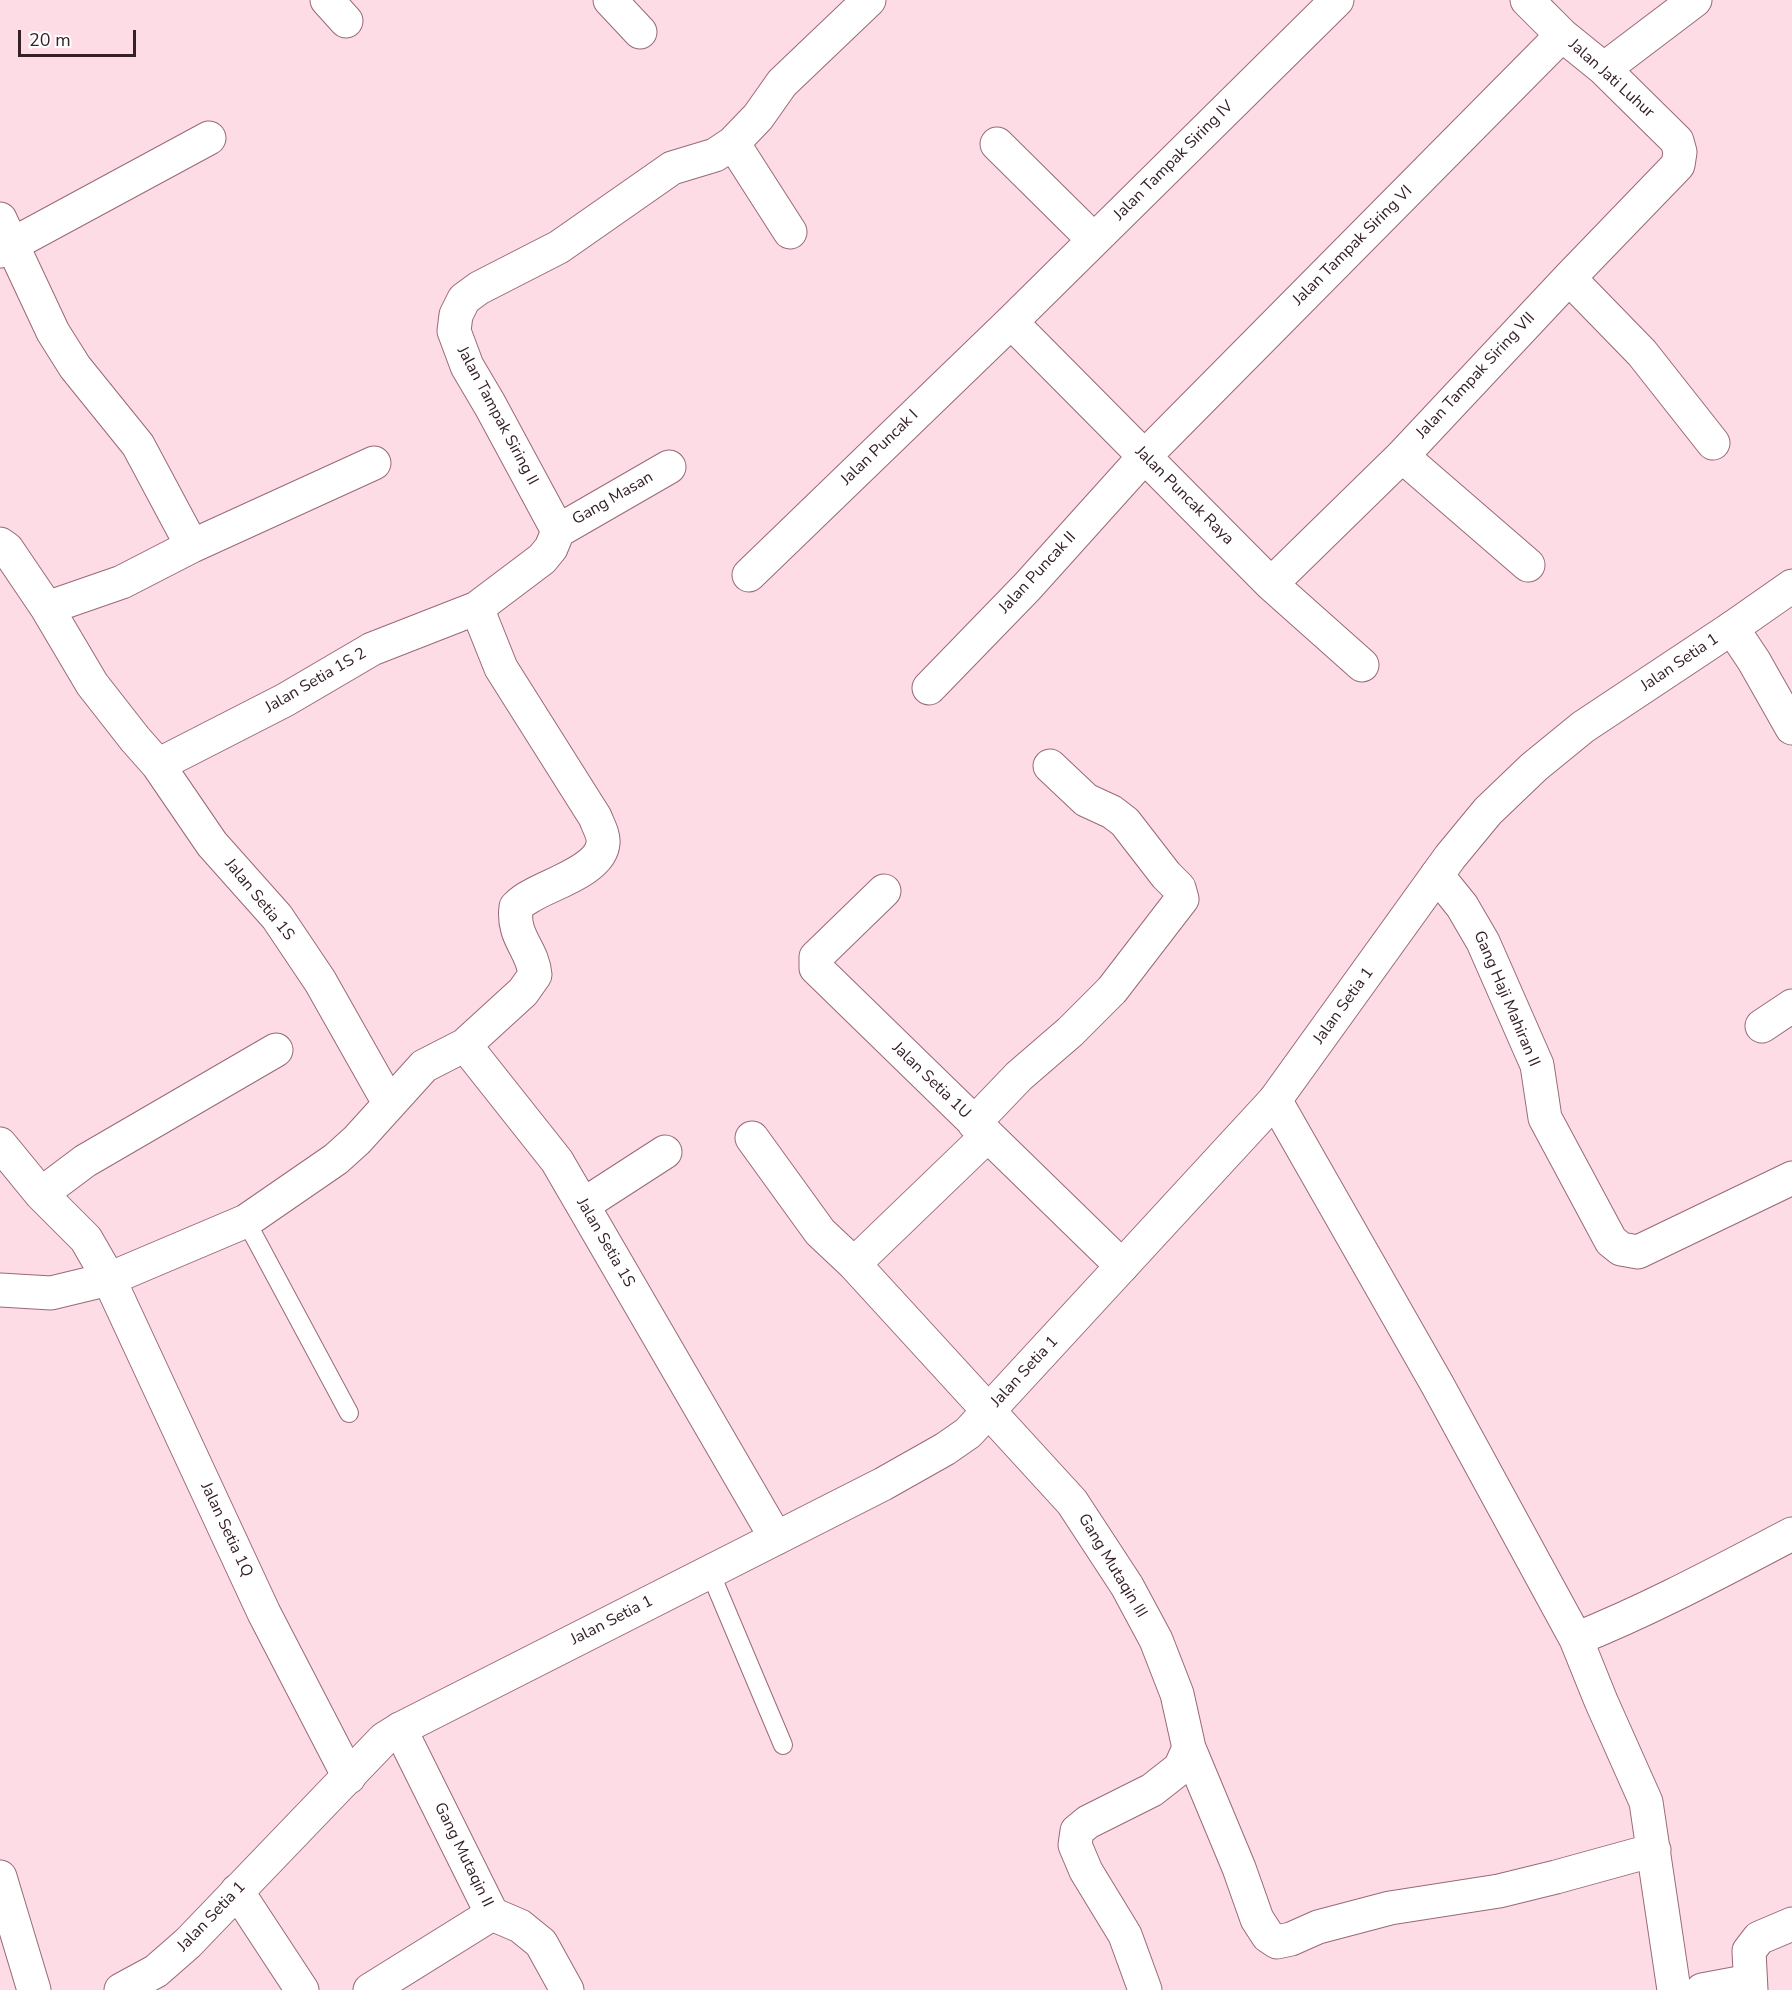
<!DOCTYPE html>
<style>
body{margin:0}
#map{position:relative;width:1792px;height:1990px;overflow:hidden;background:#fddce6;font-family:"Nunito Sans",sans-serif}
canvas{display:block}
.scale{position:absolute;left:18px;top:30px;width:118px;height:27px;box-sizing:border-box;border:3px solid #352127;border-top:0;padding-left:8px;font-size:18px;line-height:21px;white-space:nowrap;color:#352127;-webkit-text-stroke:4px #fff;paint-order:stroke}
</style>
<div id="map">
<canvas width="1792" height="1990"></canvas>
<div class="scale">20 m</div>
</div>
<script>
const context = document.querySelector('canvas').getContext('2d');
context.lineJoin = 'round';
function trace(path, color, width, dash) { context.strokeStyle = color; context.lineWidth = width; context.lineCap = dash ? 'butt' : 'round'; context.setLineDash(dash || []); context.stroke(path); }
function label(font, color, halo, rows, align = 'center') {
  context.font = font + ' "Nunito Sans",sans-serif'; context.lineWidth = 4.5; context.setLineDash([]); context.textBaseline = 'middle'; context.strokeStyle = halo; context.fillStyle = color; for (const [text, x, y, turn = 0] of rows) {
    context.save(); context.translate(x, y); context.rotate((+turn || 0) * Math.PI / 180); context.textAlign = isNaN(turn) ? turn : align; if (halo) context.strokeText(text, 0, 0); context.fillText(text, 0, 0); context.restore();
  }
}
const service = new Path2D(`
 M246 1221 349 1413
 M710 1572 783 1745`);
const minor = new Path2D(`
 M327 0 346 21
 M610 0 640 32
 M1604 69 1695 0
 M733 143 790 232
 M997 144 1094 240
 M0 219 53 332 75 367 138 445 192 546
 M0 251 209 138
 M1569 278 1642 353 1713 443
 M1011 322 1271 584 1362 665
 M1402 456 1528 565
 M558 531 669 467
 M0 544 7 549 47 608 92 684 135 739 158 765 212 844 277 917 320 981 389 1103
 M749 575 1011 322 1337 0
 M1271 584 1402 456 1569 278 1678 165 1680 152 1677 141 1604 69 1562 35 1527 0
 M47 608 122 582 192 546 374 463
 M1732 628 1754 661 1792 728
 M929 688 1027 587 1144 457 1562 35
 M158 765 285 700 372 649 477 608 542 559 551 548 558 531 490 405 467 366 454 331 456 315 464 299 479 288 559 247 672 168 715 155 733 143 758 117 782 83 869 0
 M1437 875 1462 906 1483 942 1537 1065 1545 1118 1611 1241 1621 1249 1638 1252 1792 1178
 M884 891 816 957V968L1122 1266
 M1762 1026 1792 1006
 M465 1045 557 1161 776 1538
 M1275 1100 1437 1384 1576 1639 1601 1701 1646 1802 1674 1990
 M974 1123 1019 1076 1070 1032 1112 990 1182 899 1179 888 1166 875 1125 822 1112 812 1086 800 1050 766
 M752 1138 820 1232 854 1264 1072 1502 1127 1586 1156 1640 1177 1694 1189 1748 1239 1868 1257 1919 1268 1936 1277 1942 1291 1939 1318 1927 1390 1908 1499 1891 1556 1877 1654 1850
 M0 1144 41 1194 86 1239 109 1279 264 1613 349 1777
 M41 1194 85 1161 276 1050
 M583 1205 665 1152
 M854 1264 987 1136
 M0 1290 51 1293 109 1279 246 1221 336 1159 357 1140 424 1066 465 1045 523 992 535 975C533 949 512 938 516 907 520 903 525 899 531 896 550 884 601 870 603 843 604 835 598 825 595 817L501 668 477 608
 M1576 1639C1651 1609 1721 1571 1792 1534
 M400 1729 492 1914 520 1926 541 1943 567 1990
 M0 1877 34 1990
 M237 1891 302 1990
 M370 1990 492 1914
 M1145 1990 1125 1935 1086 1871 1075 1845 1077 1831 1088 1822 1152 1790 1180 1768 1189 1748
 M1702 1990 1750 1981
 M1751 1990 1749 1951 1759 1938 1792 1924`);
const tertiary = new Path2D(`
 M121 1990 156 1971 188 1943 384 1739 400 1729 883 1484 945 1449 968 1433 1275 1100 1450 857 1488 811 1534 767 1583 727 1732 628 1792 586`);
trace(service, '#996979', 20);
trace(minor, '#996979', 35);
trace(tertiary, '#996979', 35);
trace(service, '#fff', 18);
trace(minor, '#fff', 33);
trace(tertiary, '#fff', 33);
label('16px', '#352127', '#fff', [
 ["Jalan Jati Luhur",1611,79,42],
 ["Jalan Tampak Siring IV",1174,161,-45],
 ["Jalan Tampak Siring VI",1353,246,-45],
 ["Jalan Tampak Siring VII",1476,376,-47],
 ["Jalan Tampak Siring II",497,416,62],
 ["Jalan Puncak I",880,448,-44],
 ["Jalan Puncak Raya",1184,496,45],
 ["Gang Masan",613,499,-30],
 ["Jalan Puncak II",1038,573,-47],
 ["Jalan Setia 1",1680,663,-34],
 ["Jalan Setia 1S 2",316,681,-30],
 ["Jalan Setia 1S",259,900,51],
 ["Gang Haji Mahiran II",1506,999,67],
 ["Jalan Setia 1",1344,1006,-54],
 ["Jalan Setia 1U",931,1081,44],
 ["Jalan Setia 1S",605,1243,60],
 ["Jalan Setia 1",1025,1372,-47],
 ["Jalan Setia 1Q",226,1530,65],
 ["Gang Mutaqin III",1112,1566,59],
 ["Jalan Setia 1",612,1621,-27],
 ["Gang Mutaqin II",463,1855,64],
 ["Jalan Setia 1",212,1917,-46]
]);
</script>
